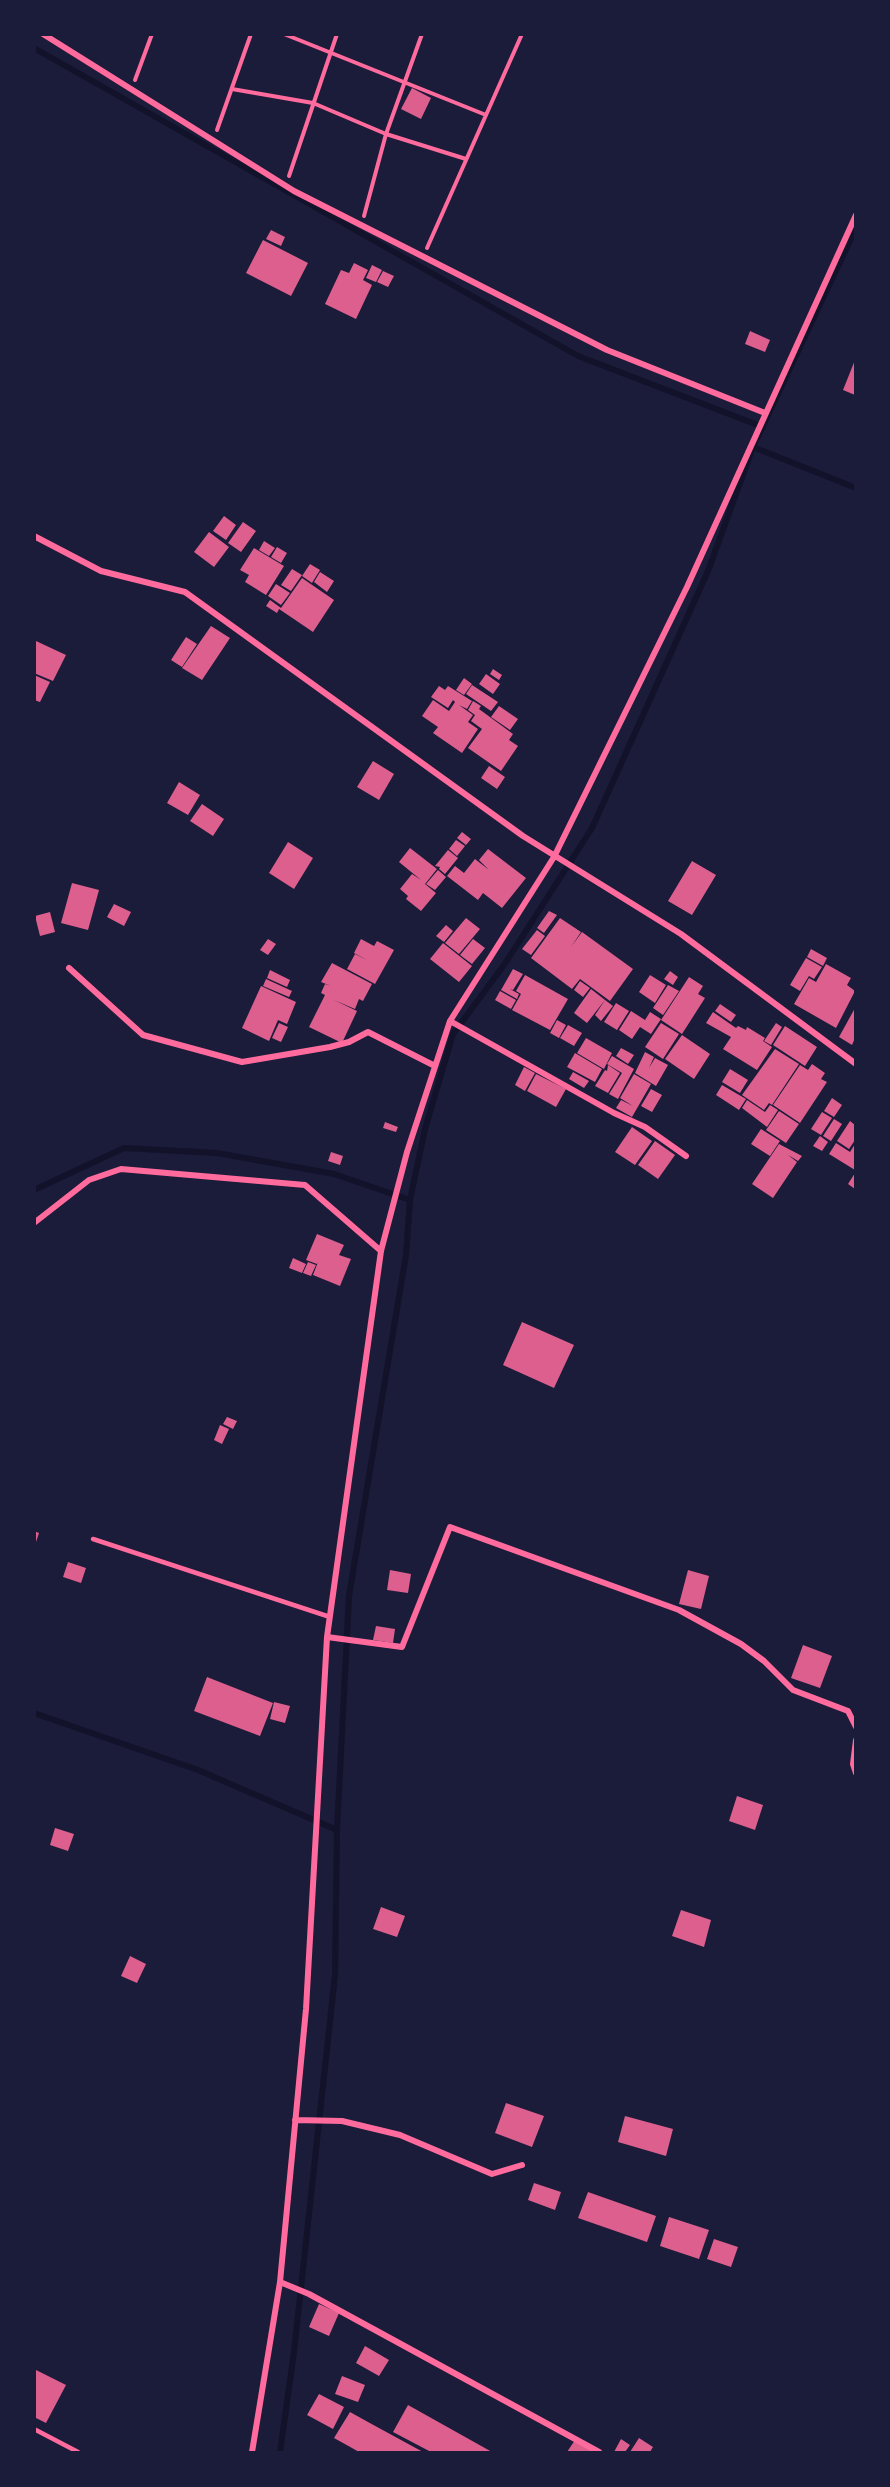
<!DOCTYPE html>
<style>
body{margin:0}
#map{position:relative;width:890px;height:2487px;overflow:hidden;background:#1b1b3a;font-family:"Asap Condensed",sans-serif}
canvas{display:block}
.frame{position:absolute;inset:0;border:36px solid #1b1b3a;pointer-events:none}
</style>
<div id="map">
<canvas width="890" height="2487"></canvas>
<div class="frame"></div>
</div>
<script>
const context = document.querySelector('canvas').getContext('2d');
context.lineJoin = 'round';
function trace(path, color, width, dash) { context.strokeStyle = color; context.lineWidth = width; context.lineCap = dash ? 'butt' : 'round'; context.setLineDash(dash || []); context.stroke(path); }
function fill(path, color) { context.fillStyle = color; context.fill(path, 'evenodd'); }
trace(new Path2D(`
 M34 48 578 356 763 427
 M753 447 856 488
 M34 1190 124 1148 217 1153 334 1174 410 1200
 M34 1713 198 1770 337 1830
 M280 2452 294 2352 335 1975 337 1830 349 1596 406 1255 410 1200 425 1129 453 1034 504 965 592 828 708 571 753 447 856 228`), '#12122b', 6);
fill(new Path2D(`
 M412 88 431 98 421 119 401 109Z
 M271 230 285 237 281 246 266 239Z
 M263 240 308 263 291 296 246 273Z
 M354 263 368 270 363 280 372 285 356 319 325 304 341 270 349 273Z
 M372 265 382 270 376 282 366 278Z
 M383 271 394 276 388 287 377 282Z
 M750 331 770 340 765 352 745 344Z
 M855 360V395L843 390Z
 M224 516 236 525 226 540 213 531Z
 M243 522 256 531 241 552 228 543Z
 M209 532 229 547 214 567 194 552Z
 M264 541 275 548 269 556 259 550Z
 M277 547 287 553 281 563 271 557Z
 M254 548 284 566 266 595 245 582 249 575 240 570Z
 M310 564 320 570 312 583 302 576Z
 M292 569 302 575 291 591 281 585Z
 M320 572 334 581 327 592 314 582Z
 M302 578 334 600 313 632 279 609 277 613 266 606 270 600 281 608Z
 M276 584 290 593 281 605 268 596Z
 M211 626 230 638 202 680 182 668Z
 M186 637 197 644 182 667 171 660Z
 M36 641 66 655 53 681 34 673Z
 M493 669 502 675 499 680 490 674Z
 M486 674 500 684 493 694 479 684Z
 M34 675 50 682 40 702 34 700Z
 M464 678 472 684 464 695 456 690Z
 M472 685 498 702 491 711 466 694Z
 M439 686 445 690 448 686 472 701 467 709 459 705 473 715 468 722 478 729 462 753 433 733 438 727 422 716 433 700 449 711 455 702 453 700 448 708 431 697Z
 M473 701 481 706 479 709 513 734 509 740 518 746 501 771 468 748 482 729 471 721 475 715 468 710Z
 M499 706 518 719 510 730 491 717Z
 M373 761 394 774 379 800 357 787Z
 M489 766 505 777 497 789 481 778Z
 M179 782 200 795 188 815 167 803Z
 M202 804 224 819 213 836 190 821Z
 M462 832 471 839 466 845 457 838Z
 M456 840 465 846 457 856 449 849Z
 M288 842 313 858 294 889 269 873Z
 M410 848 437 869 425 884 436 893 421 911 406 899 408 896 400 889 412 874 421 880 399 862Z
 M488 849 526 878 502 908 483 893 478 900 447 876 455 866 464 873 475 859 489 870 479 860Z
 M448 850 458 858 445 874 439 869 440 867 435 866Z
 M692 861 716 875 692 915 668 901Z
 M438 870 446 877 435 890 426 884Z
 M72 883 99 890 88 930 61 923Z
 M114 904 131 912 124 926 107 917Z
 M549 911 557 915 544 933 537 928Z
 M50 912 55 932 40 936 35 916Z
 M466 918 480 929 459 954 445 943Z
 M560 918 581 932 571 947 582 932 633 969 610 1001 580 979 572 989 531 958Z
 M446 925 453 931 444 942 436 936Z
 M537 930 545 936 531 955 522 949Z
 M268 939 276 944 268 955 260 950Z
 M361 939 374 946 377 941 394 950 375 984 347 969 355 954 367 960 354 953Z
 M473 939 485 948 472 964 460 955Z
 M443 943 472 966 459 982 430 959Z
 M811 949 827 958 823 966 807 957Z
 M806 958 822 967 814 979 809 976 800 991 790 985Z
 M332 963 372 984 363 1001 359 999 355 1009 334 1000 357 1011 342 1043 309 1027 325 995 321 993 325 984 331 986 321 982Z
 M826 964 851 978 847 985 855 991 836 1028 794 1004 809 978 816 982Z
 M513 969 523 974 513 990 510 989 519 994 517 999 501 990Z
 M270 970 290 980 287 987 267 978Z
 M670 971 678 977 673 985 664 979Z
 M525 975 568 999 550 1030 512 1010 521 994 516 991Z
 M650 975 666 985 655 1003 639 992Z
 M689 977 703 986 698 994 705 998 682 1034 661 1020Z
 M266 979 292 991 289 997 263 986Z
 M580 981 590 988 583 997 574 990Z
 M668 985 679 991 663 1015 653 1008Z
 M261 986 296 1002 287 1024 278 1020 269 1041 242 1028Z
 M591 989 605 1000 587 1023 574 1013Z
 M500 991 516 1000 511 1009 495 1000Z
 M605 1000 613 1006 601 1021 595 1015Z
 M616 1003 629 1011 617 1030 604 1022Z
 M720 1004 736 1015 731 1022 715 1011Z
 M855 1008V1038L852 1045 839 1037Z
 M631 1011 645 1020 650 1012 661 1019 651 1034 640 1027 632 1039 619 1030Z
 M713 1012 736 1028 738 1026 746 1030 747 1027 765 1038 763 1041 772 1047 757 1070 723 1049 731 1037 706 1023Z
 M557 1020 566 1025 559 1038 550 1033Z
 M279 1023 288 1027 281 1042 272 1038Z
 M661 1023 679 1034 663 1059 645 1047Z
 M776 1023 782 1027 771 1045 764 1041Z
 M568 1025 582 1033 574 1046 560 1038Z
 M785 1026 817 1047 805 1066 773 1045Z
 M682 1035 710 1054 694 1079 665 1059Z
 M586 1038 612 1053 604 1069 577 1053Z
 M621 1048 634 1055 628 1064 616 1056Z
 M775 1049 799 1064 772 1105 769 1103 764 1110 742 1095Z
 M645 1052 654 1057 649 1068 655 1058 668 1065 656 1086 635 1073Z
 M575 1053 602 1069 595 1082 567 1067Z
 M612 1056 634 1069 618 1099 609 1094 622 1073 607 1064Z
 M812 1064 825 1073 821 1079 827 1082 800 1123 773 1105 800 1065 808 1070Z
 M608 1065 620 1073 608 1093 595 1086 605 1070 607 1071Z
 M524 1067 535 1073 525 1091 515 1085Z
 M730 1069 748 1080 740 1093 722 1082Z
 M573 1072 589 1081 584 1088 569 1079Z
 M536 1074 566 1089 556 1107 527 1091Z
 M634 1074 651 1084 632 1117 616 1108 621 1100 633 1106 620 1098Z
 M722 1085 746 1099 739 1110 716 1095Z
 M651 1089 662 1095 652 1112 641 1106Z
 M832 1098 842 1105 834 1117 824 1111Z
 M747 1100 765 1112 770 1105 778 1110 767 1127 742 1108Z
 M779 1111 799 1124 786 1143 766 1130Z
 M822 1112 832 1118 821 1135 811 1129Z
 M834 1119 842 1124 831 1141 823 1136Z
 M850 1121 855 1125V1140L849 1149 837 1141Z
 M385 1122 398 1127 396 1132 383 1128Z
 M632 1127 652 1141 635 1165 615 1152Z
 M761 1129 780 1141 770 1156 751 1144Z
 M820 1136 828 1142 822 1151 813 1146Z
 M655 1141 675 1155 658 1179 638 1165Z
 M836 1143 850 1152 855 1144V1170L829 1154Z
 M779 1144 802 1156 798 1161 788 1155 797 1162 773 1198 752 1184Z
 M331 1152 343 1156 340 1165 328 1161Z
 M855 1173V1189L848 1184Z
 M317 1234 344 1245 339 1255 351 1259 340 1286 313 1275 318 1262 317 1264 306 1260Z
 M293 1258 306 1264 302 1273 289 1268Z
 M308 1262 316 1265 311 1276 303 1273Z
 M522 1322 574 1345 554 1388 503 1365Z
 M227 1417 237 1421 233 1429 223 1424Z
 M220 1425 229 1429 222 1444 214 1440Z
 M34 1531 39 1533 35 1545H34Z
 M68 1562 86 1568 81 1583 63 1577Z
 M390 1570 411 1574 408 1593 387 1590Z
 M688 1570 709 1576 701 1609 679 1604Z
 M376 1626 395 1629 393 1643 373 1640Z
 M803 1645 832 1656 820 1688 791 1678Z
 M207 1677 273 1703 260 1736 194 1711Z
 M274 1702 290 1706 285 1723 270 1719Z
 M737 1796 763 1805 755 1830 729 1821Z
 M55 1828 74 1834 68 1851 50 1845Z
 M381 1907 405 1916 397 1937 373 1929Z
 M681 1910 711 1920 704 1947 672 1936Z
 M130 1956 146 1964 137 1983 121 1976Z
 M506 2103 544 2116 532 2147 495 2133Z
 M625 2116 673 2129 666 2156 618 2142Z
 M534 2183 561 2192 555 2210 528 2200Z
 M588 2192 656 2216 647 2242 578 2218Z
 M669 2217 709 2230 699 2259 660 2246Z
 M714 2239 738 2247 731 2267 707 2259Z
 M319 2304 339 2313 329 2336 309 2327Z
 M365 2346 389 2360 379 2376 356 2363Z
 M34 2369 66 2385 46 2423 34 2417Z
 M342 2376 365 2385 358 2402 335 2394Z
 M319 2394 344 2407 333 2429 307 2415Z
 M408 2405 492 2452H431L393 2432Z
 M350 2412 368 2422 423 2452H359L352 2448 334 2438Z
 M639 2438 653 2447 650 2452H630Z
 M621 2439 630 2445 625 2452H614Z
 M575 2440 593 2452H567Z`), '#dd5f8e');
trace(new Path2D(`
 M284 34 486 115
 M135 80 152 34
 M232 89 313 103 386 134 466 159
 M217 130 251 34
 M289 176 337 34
 M364 216 386 134 422 34
 M427 248 522 34`), '#ff6b9d', 4);
trace(new Path2D(`
 M93 1539 330 1617
 M34 2429 78 2452`), '#ff6b9d', 4.5);
trace(new Path2D(`
 M43 34 294 191 607 350 765 413
 M34 536 101 571 185 592 523 836 681 934 856 1064
 M69 968 143 1035 242 1062 330 1047 349 1042 368 1032 435 1066
 M450 1021 614 1113 645 1127 686 1156
 M34 1223 89 1180 121 1169 305 1185 381 1251
 M327 1637 402 1647 450 1527 679 1610 741 1644 764 1661 793 1690 848 1711 856 1727
 M856 1740 853 1764 856 1773
 M295 2120 342 2121 400 2135 492 2174 522 2165
 M280 2282 309 2294 599 2452
 M252 2452 280 2282 306 2009 327 1637 381 1251 407 1152 450 1021 554 857 687 587 856 215`), '#ff6b9d', 6);
</script>
